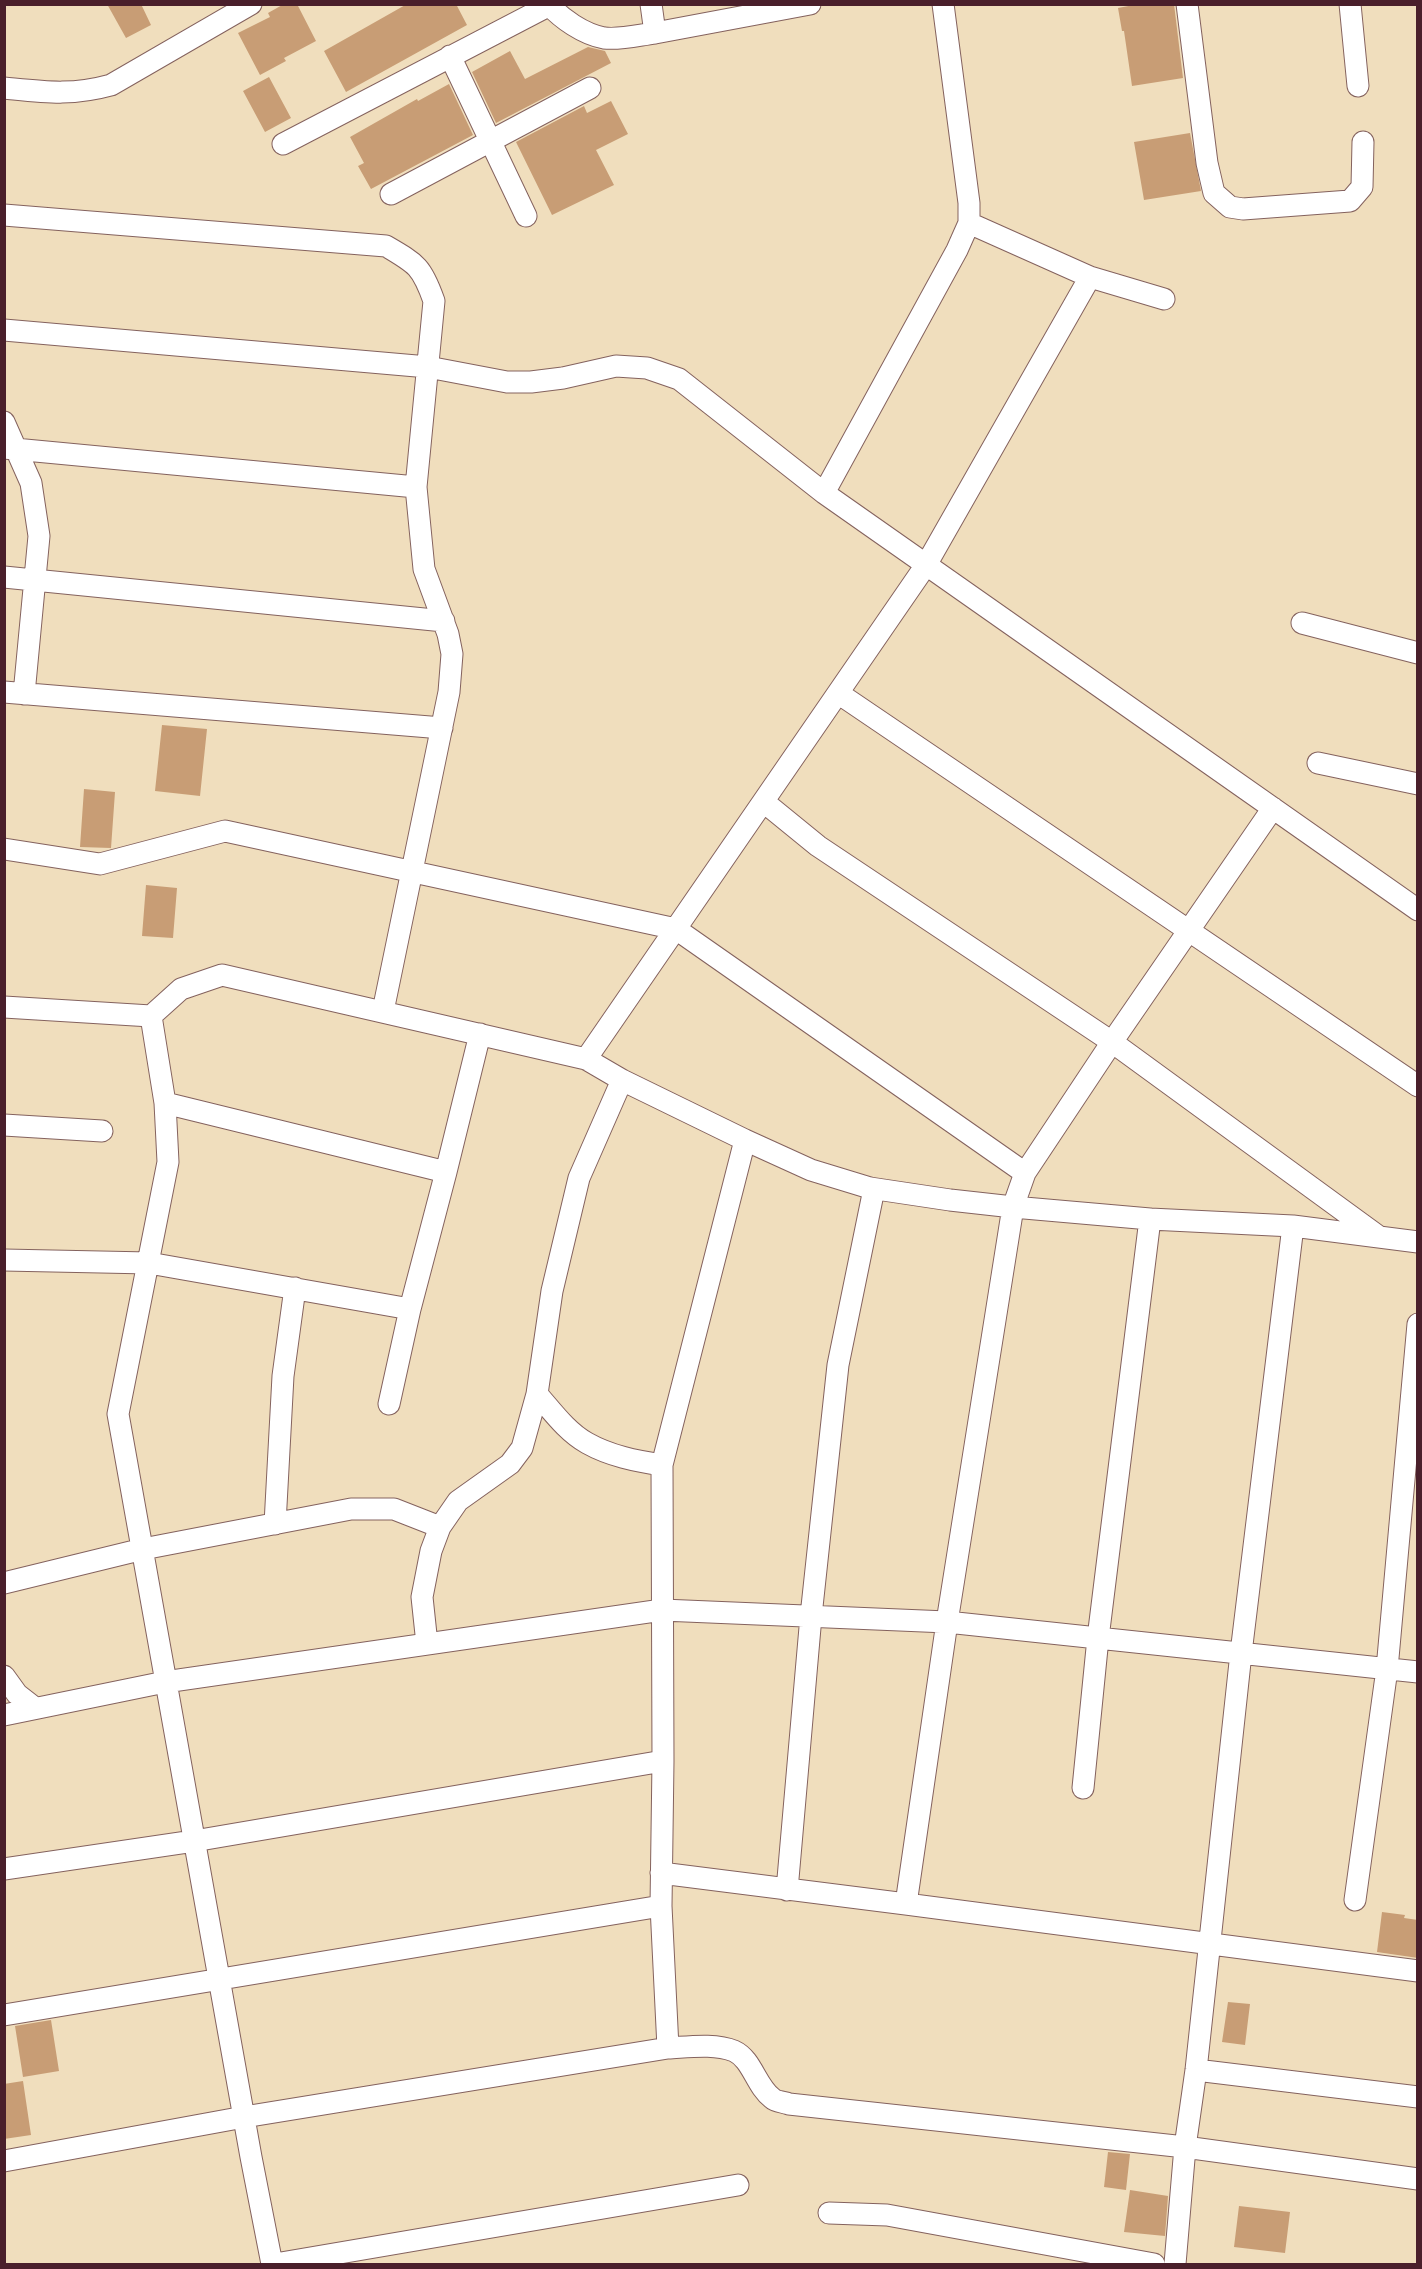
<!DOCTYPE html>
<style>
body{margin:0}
#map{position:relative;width:1422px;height:2269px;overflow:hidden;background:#f0debd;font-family:Caveat,sans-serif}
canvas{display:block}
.frame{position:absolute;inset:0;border:6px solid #4a1f2b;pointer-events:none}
</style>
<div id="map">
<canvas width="1422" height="2269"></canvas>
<div class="frame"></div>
</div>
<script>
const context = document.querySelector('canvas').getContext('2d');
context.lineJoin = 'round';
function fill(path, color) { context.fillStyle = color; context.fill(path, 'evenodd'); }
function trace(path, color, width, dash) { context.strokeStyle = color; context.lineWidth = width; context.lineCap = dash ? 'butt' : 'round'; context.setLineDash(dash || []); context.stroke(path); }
fill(new Path2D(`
 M107 4H141L151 25 126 38Z
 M284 4H297L316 41 284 58 286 61 260 75 238 33 270 17 268 13Z
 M407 4H456L467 25 346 92 324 51Z
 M1139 4H1174L1183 78 1132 86 1124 31H1122L1118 8Z
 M588 47 605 51 611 63 496 123 472 72 510 51 525 79Z
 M269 77 291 118 265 132 243 91Z
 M449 84 473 135 371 189 358 166 364 163 350 137 417 99 418 101Z
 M611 101 628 134 596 150 614 185 552 215 516 142 584 106 587 113Z
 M1190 133 1201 191 1144 200 1134 142Z
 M162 725 207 729 200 796 155 791Z
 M84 789 115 792 111 848 80 847Z
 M146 885 177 888 173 938 142 936Z
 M1382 1912 1405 1915 1404 1918 1418 1920V1958L1377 1952Z
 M1228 2002 1250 2004 1245 2045 1222 2042Z
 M51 2020 59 2071 23 2077 15 2026Z
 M23 2081 31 2135 4 2139V2084Z
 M1108 2152 1130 2154 1126 2190 1104 2187Z
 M1130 2190 1168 2196 1165 2236 1124 2232Z
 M1239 2206 1290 2212 1285 2253 1234 2247Z`), '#c89d75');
const minor = new Path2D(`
 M548 4C562 19 583 34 604 38 621 40 639 35 655 33
 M651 4 655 33 810 4
 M1187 4 1207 163 1214 193 1230 207 1243 209 1350 201 1362 187 1363 142
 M1350 4 1358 86
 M450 56 526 216
 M4 88C45 92 71 96 111 85L251 4
 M283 144 548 6
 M391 194 590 88
 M4 215 386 246C417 264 422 267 434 301L416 487 4 448
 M969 223 1090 277 1164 299
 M4 330 428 367 507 382H531L563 378 616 366 647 368 679 379 824 493 1418 910
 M4 422 31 483 39 536 24 694
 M824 493 957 250 969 223V203L943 4
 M4 577 444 621
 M1302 623 1418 653
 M4 692 442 728
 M838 693 1418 1086
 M1318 763 1418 784
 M764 802 818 846 1112 1042 1378 1236
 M1273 808 1112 1042 1025 1173 1013 1207 947 1622 906 1904 1418 1971
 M4 849 100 864 225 831 676 929 1025 1173
 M4 1007 151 1016 181 989 222 975 586 1059 622 1080 745 1140 811 1170 870 1188 950 1200 1013 1207 1150 1219 1293 1226 1418 1242
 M383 1011 449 692 452 654 448 634 424 569 416 487
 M151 1016 165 1103 168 1162 118 1414 251 2157 272 2264
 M586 1059 926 565 1090 277
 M165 1103 446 1172 480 1034
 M4 1125 102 1131
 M4 1260 149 1263 410 1309
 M537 1394C552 1411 567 1432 587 1443 610 1456 636 1461 662 1465
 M389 1404 410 1309 446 1172
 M275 1524 283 1376 295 1288
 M4 1583 143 1549 351 1509H394L440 1527
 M427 1644 422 1597 431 1551 440 1527 458 1501 510 1464 522 1448 537 1394 552 1291 579 1178 622 1080
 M4 1676 17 1694 35 1708
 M4 1715 165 1682 662 1610 947 1622 1418 1672
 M1083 1788 1098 1638 1150 1219
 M4 1869 194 1841 663 1761
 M661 1873 906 1904
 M787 1890 811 1616 838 1365 874 1189
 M1355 1900 1387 1669 1418 1324
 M4 2015 661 1906
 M668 2048 661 1906 663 1761 662 1465 745 1140
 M1196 2070 1418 2097
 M4 2161 244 2117 668 2048C688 2047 715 2043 734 2051 752 2059 756 2086 772 2098 776 2102 784 2102 789 2104L1185 2147 1418 2179
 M829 2213 887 2215 1154 2264
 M275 2264 738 2185
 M1175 2264 1185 2147 1196 2070 1241 1653 1293 1226`);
trace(minor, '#84625e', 23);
trace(minor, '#fff', 21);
</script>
